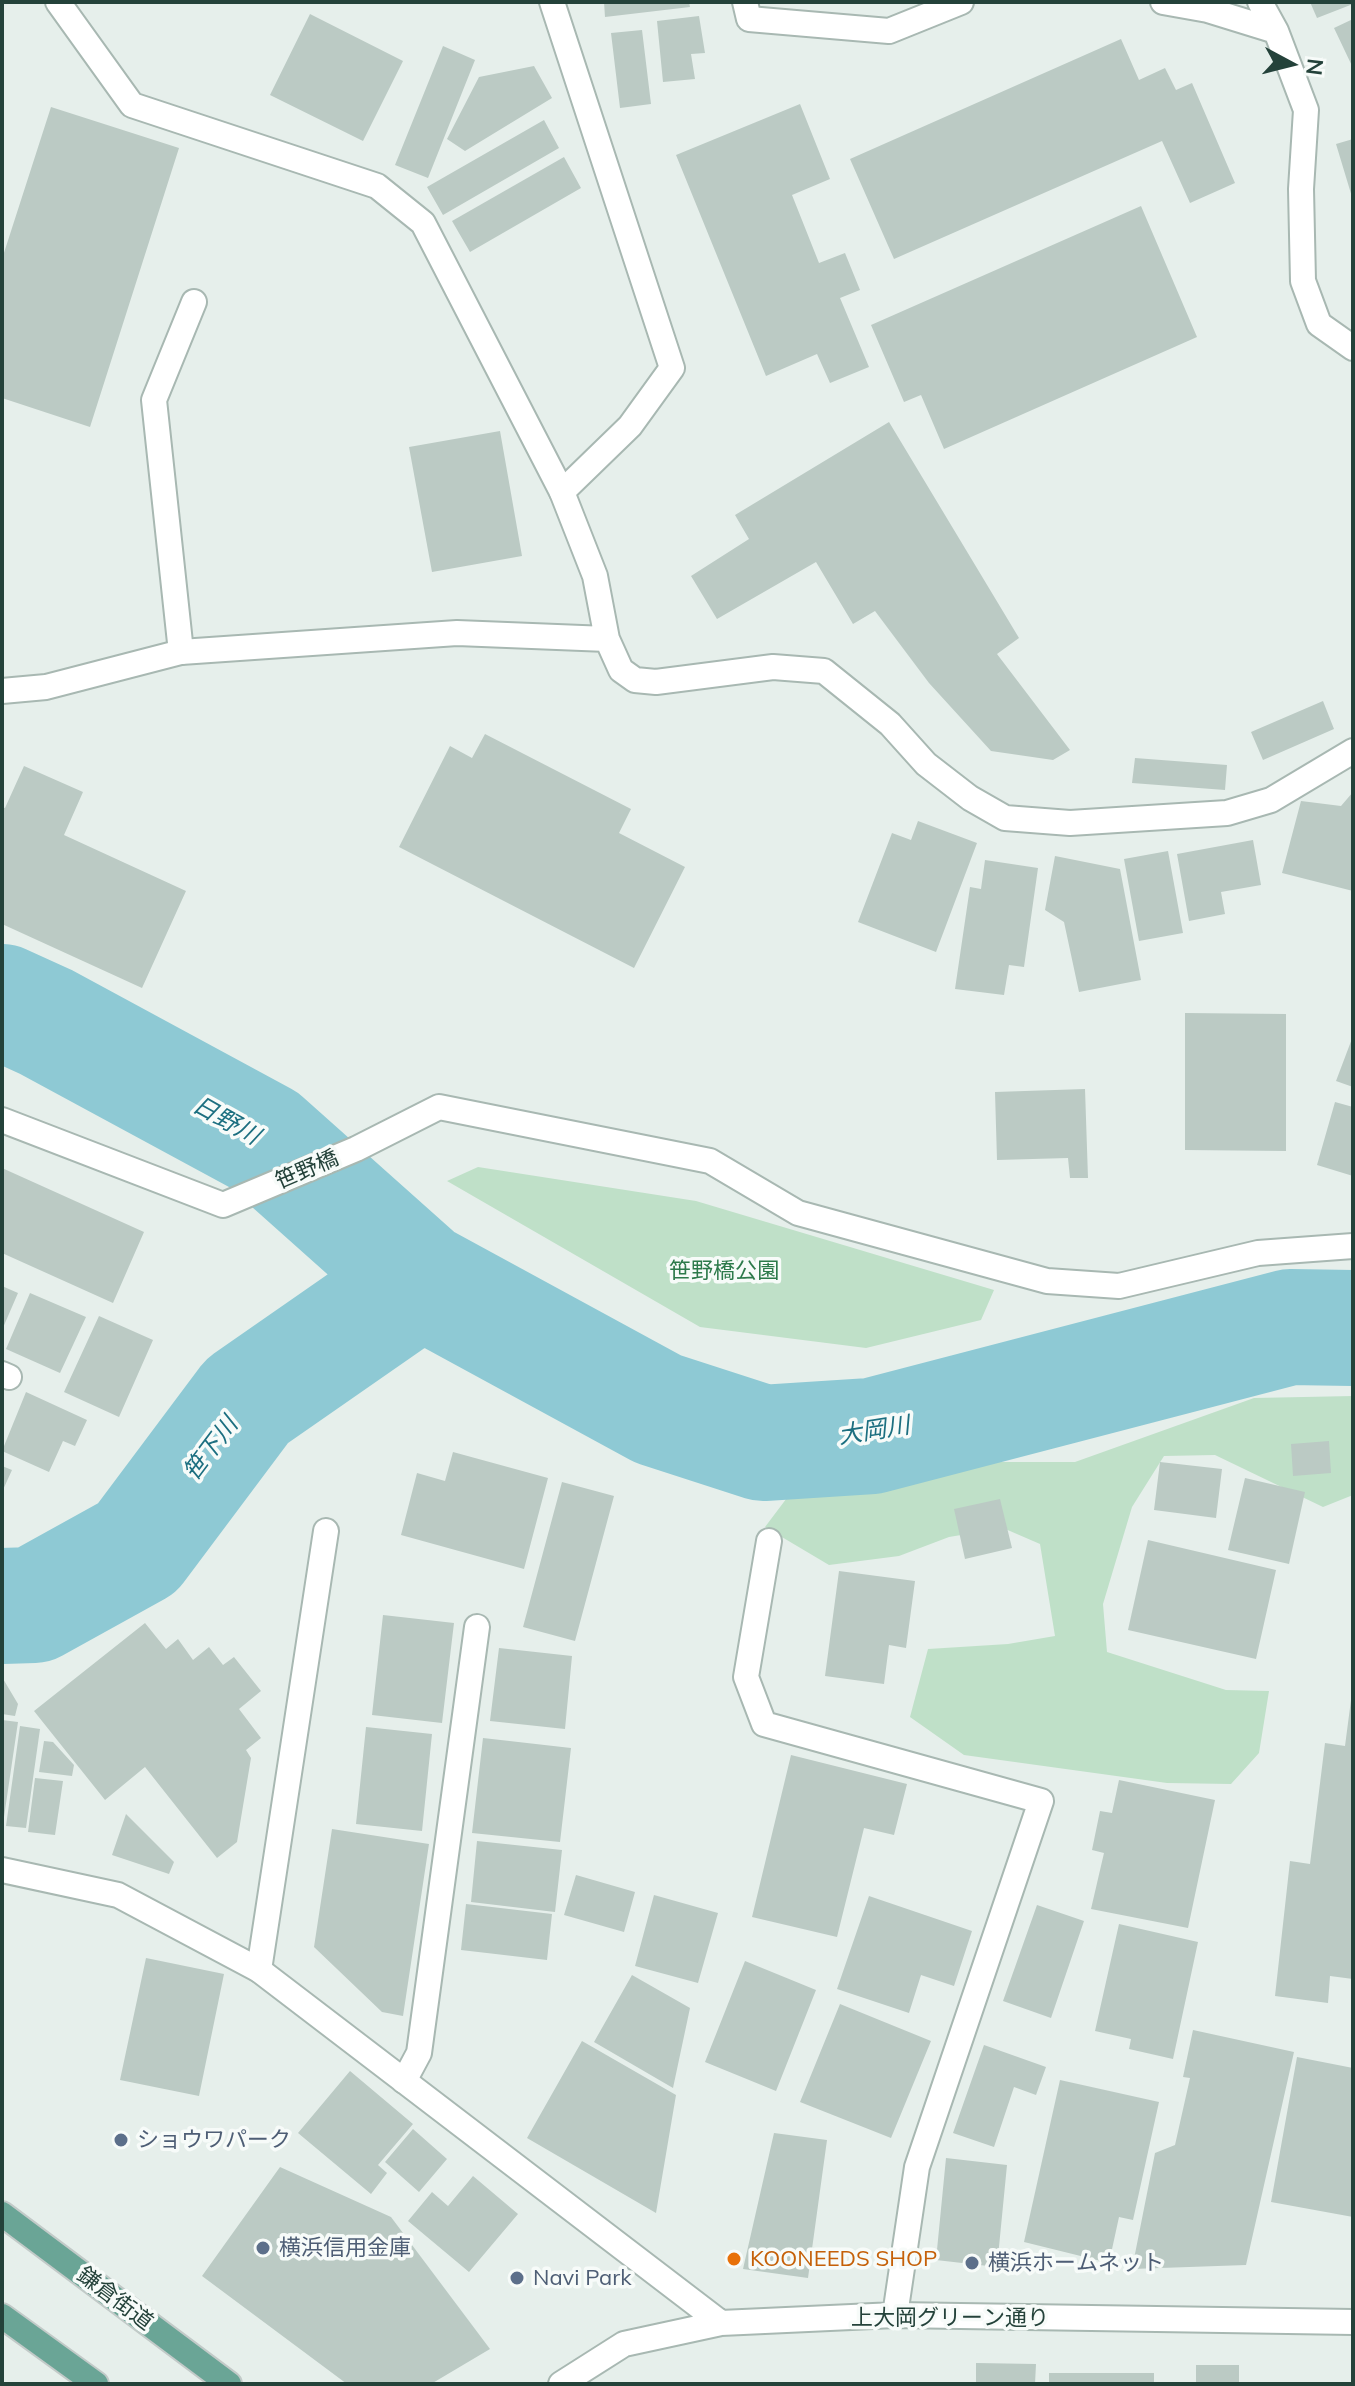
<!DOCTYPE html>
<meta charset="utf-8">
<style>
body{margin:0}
#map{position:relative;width:1355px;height:2386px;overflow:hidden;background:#e6efeb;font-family:Mulish,sans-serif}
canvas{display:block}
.frame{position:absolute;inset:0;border:4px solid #24423a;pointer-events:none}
.north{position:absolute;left:1251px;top:24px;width:80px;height:80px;-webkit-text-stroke:6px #f7fbf9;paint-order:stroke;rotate:97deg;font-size:22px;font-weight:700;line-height:32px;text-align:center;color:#24423a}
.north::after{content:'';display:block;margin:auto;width:28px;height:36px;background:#24423a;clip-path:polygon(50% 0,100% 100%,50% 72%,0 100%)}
</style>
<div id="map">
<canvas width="1355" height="2386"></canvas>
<div class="frame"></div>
<div class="north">N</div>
</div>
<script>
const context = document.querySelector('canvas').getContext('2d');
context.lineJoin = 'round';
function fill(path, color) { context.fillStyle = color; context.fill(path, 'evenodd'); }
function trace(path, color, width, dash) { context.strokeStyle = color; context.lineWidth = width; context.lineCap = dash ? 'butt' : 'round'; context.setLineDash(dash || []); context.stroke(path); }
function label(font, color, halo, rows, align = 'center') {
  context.font = font + ' Mulish,"Noto Sans JP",sans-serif'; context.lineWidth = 7; context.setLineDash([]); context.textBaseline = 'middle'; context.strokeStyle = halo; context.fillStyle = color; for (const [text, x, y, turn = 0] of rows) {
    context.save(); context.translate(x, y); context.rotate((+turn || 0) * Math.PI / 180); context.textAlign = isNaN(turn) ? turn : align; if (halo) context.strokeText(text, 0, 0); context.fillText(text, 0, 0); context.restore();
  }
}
fill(new Path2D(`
 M478 1167 696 1201 994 1290 981 1320 866 1348 700 1327 447 1181Z
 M1353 1396V1495L1323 1507 1215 1455 1164 1456 1132 1507 1103 1604 1107 1652 1226 1690 1269 1691 1259 1753 1231 1784 1167 1783 964 1755 910 1717 928 1649 1008 1644 1055 1636 1040 1544 1003 1528 949 1537 899 1556 829 1565 765 1527 808 1470 897 1462H1075L1254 1398Z`), '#bfe0c8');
trace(new Path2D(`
 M2 1002 46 1022 264 1140 421 1280 658 1409 763 1443 872 1436 1290 1327 1353 1328
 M2 1606 34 1605 137 1548 247 1401 421 1280`), '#8ec9d4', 116);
fill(new Path2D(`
 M604 2H689L690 7 605 17Z
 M1310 2H1353V4L1317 18Z
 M310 14 403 61 363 141 270 95Z
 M699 16 705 53 691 54 695 79 663 82 657 21Z
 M1353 19V68L1334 28Z
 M642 30 651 104 620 108 611 33Z
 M1121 39 1139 80 1165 68 1176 90 1192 83 1235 183 1190 203 1162 141 894 259 850 159Z
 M443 46 475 60 428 178 395 165Z
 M534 66 552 98 465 151 447 139 479 77Z
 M800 104 830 179 792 195 819 263 845 253 860 290 840 298 869 367 830 383 817 354 766 376 676 155Z
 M51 107 179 148 90 427 2 398V259Z
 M544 120 559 148 443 215 427 187Z
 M1353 139V197H1352L1336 144Z
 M564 157 581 188 470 252 452 221Z
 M1141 206 1197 337 944 449 921 395 904 402 871 325Z
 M889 422 1019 638 997 654 1070 750 1053 760 991 751 929 683 875 611 853 624 816 562 717 619 691 576 749 539 735 515Z
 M500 431 522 556 432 572 409 447Z
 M1323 701 1334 729 1263 760 1251 732Z
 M485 734 631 809 619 833 685 867 634 968 399 847 450 746 472 758Z
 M1135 758 1227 765 1225 790 1132 783Z
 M24 766 83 792 64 835 186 891 142 988 2 924V807L5 808Z
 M1353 792V891L1282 873 1301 801 1341 806Z
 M918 821 977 843 936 952 858 922 892 833 911 840Z
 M1253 840 1261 885 1221 892 1225 914 1189 921 1177 854Z
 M1168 851 1183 933 1139 941 1124 859Z
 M1055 856 1120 869 1141 980 1079 992 1064 922 1045 910Z
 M985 860 1038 868 1024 967 1009 965 1004 995 955 989 970 887 981 889Z
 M1185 1013 1286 1014V1151L1185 1150Z
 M1353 1036V1087L1336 1081Z
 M1085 1089 1088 1178H1070L1068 1158 997 1160 995 1092Z
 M1335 1102 1353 1107V1176L1317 1165Z
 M2 1168 144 1232 113 1303 2 1253Z
 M2 1286 18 1293 2 1330Z
 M30 1293 86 1317 60 1373 6 1349Z
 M99 1316 153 1340 119 1417 64 1392Z
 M26 1392 87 1420 75 1446 63 1441 49 1472 2 1451Z
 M1329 1441 1331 1473 1293 1476 1291 1444Z
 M453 1452 548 1478 524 1569 401 1535 417 1473 445 1481Z
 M1160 1462 1222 1469 1216 1518 1154 1510Z
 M2 1466 12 1470 2 1492Z
 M1245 1478 1305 1492 1289 1564 1228 1550Z
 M562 1482 614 1496 575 1641 523 1627Z
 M1000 1499 1012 1548 965 1559 954 1509Z
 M1148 1540 1276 1570 1256 1659 1128 1630Z
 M839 1571 915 1581 906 1648 889 1645 884 1684 825 1676Z
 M383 1615 454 1623 442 1723 372 1715Z
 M145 1623 166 1649 178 1639 193 1660 209 1647 223 1665 234 1657 261 1691 239 1709 261 1738 246 1750 251 1758 237 1842 217 1858 145 1767 105 1800 34 1711Z
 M499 1648 572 1656 565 1729 490 1721Z
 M2 1677 18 1704 15 1716 2 1714Z
 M1351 1700 1353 1979 1330 1976 1328 2003 1275 1996 1290 1861 1310 1864 1325 1743 1345 1746Z
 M2 1720 18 1722 4 1817H2Z
 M20 1726 40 1729 26 1828 6 1826Z
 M366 1727 432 1734 422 1831 356 1824Z
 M483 1738 571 1748 560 1842 472 1833Z
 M44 1741 53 1742 74 1765 72 1776 39 1772Z
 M791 1755 907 1784 894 1835 864 1828 837 1937 752 1917Z
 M35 1778 63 1781 55 1835 28 1832Z
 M1119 1780 1215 1800 1188 1928 1091 1909 1104 1853 1092 1850 1100 1811 1112 1813Z
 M126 1814 174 1862 169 1874 112 1855Z
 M332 1829 429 1844 403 2016 382 2012 314 1947Z
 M477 1841 562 1850 555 1912 471 1902Z
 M576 1875 635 1892 624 1932 564 1915Z
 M654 1895 718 1913 698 1983 635 1966Z
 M869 1896 972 1931 954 1986 921 1975 909 2013 837 1989Z
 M466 1904 552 1914 547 1960 461 1950Z
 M1037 1905 1084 1921 1051 2018 1003 2001Z
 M1119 1924 1198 1942 1173 2059 1129 2049 1131 2039 1095 2031Z
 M146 1958 224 1974 199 2096 120 2080Z
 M745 1961 816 1990 776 2091 705 2062Z
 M632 1975 690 2008 673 2088 594 2042Z
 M840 2004 931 2041 891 2138 800 2102Z
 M1193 2030 1294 2052 1246 2265 1132 2269 1155 2153 1175 2145 1190 2078 1183 2077Z
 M582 2041 676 2095 656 2213 527 2138Z
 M984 2045 1046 2067 1036 2095 1014 2087 994 2147 953 2133Z
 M1297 2057 1353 2068V2217L1271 2202Z
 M350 2071 413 2124 378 2165 387 2173 371 2194 298 2133Z
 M1060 2080 1159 2102 1133 2220 1119 2217 1109 2263 1024 2242Z
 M413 2129 447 2159 419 2192 385 2162Z
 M774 2133 827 2140 808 2278 743 2269Z
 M946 2158 1007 2165 997 2267 936 2260Z
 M280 2167 391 2217 490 2349 431 2384H347L202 2276Z
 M473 2176 518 2214 469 2272 408 2221 432 2192 448 2206Z
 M976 2363 1036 2364 1035 2384H976Z
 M1196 2365H1239V2384H1196Z
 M1049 2373H1154V2384H1049Z`), '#bbcac4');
const service = new Path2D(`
 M58 2 132 105 377 186 423 223 562 492
 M181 652 154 400 194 302
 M2 1374 9 1377
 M259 1970 326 1531
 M404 2081 419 2053 477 1627`);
const minor = new Path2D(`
 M552 2 672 368 630 426 562 492 595 576 607 639 621 670 635 680 656 682 773 667 824 671 890 724 926 764 970 798 1005 818 1070 823 1227 813 1271 800 1353 751
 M745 2 749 19 889 31 961 2
 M1163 2 1208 10 1276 31 1306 110 1301 189 1303 281 1319 324 1353 348
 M1260 2 1276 31
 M2 691 46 687 181 652 457 633 607 639
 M2 1120 223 1205 356 1149 439 1107 710 1161 798 1213 1047 1281 1119 1286 1258 1253 1353 1246
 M769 1541 746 1677 764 1724 1041 1801 917 2167 895 2315
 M2 1870 118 1895 259 1970 721 2323
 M561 2384 624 2344 721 2323 895 2315 1353 2322`);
const primary = new Path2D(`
 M2 2214 229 2384
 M2 2316 96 2384`);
trace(service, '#a8b8b2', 28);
trace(minor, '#a8b8b2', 28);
trace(primary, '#c2cac8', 28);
trace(service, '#fff', 24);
trace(minor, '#fff', 24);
trace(primary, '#6aa596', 24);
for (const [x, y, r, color] of [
 [121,2140,8,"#5c6f8a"],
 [263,2248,8,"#5c6f8a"],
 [734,2259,8,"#e8710a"],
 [972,2263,8,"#5c6f8a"],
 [517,2278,8,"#5c6f8a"]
]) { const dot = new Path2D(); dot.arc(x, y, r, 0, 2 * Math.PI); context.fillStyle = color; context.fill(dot); trace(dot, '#f7fbf9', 3); }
label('22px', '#24423a', '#f7fbf9', [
 ["笹野橋",307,1170,-23],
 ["鎌倉街道",115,2299,37],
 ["上大岡グリーン通り",950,2318]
]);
label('22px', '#2d7a4b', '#f7fbf9', [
 ["笹野橋公園",724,1271]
]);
label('22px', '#4e5e75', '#f7fbf9', [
 ["ショウワパーク",137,2140],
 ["横浜信用金庫",279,2248],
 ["横浜ホームネット",988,2263],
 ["Navi Park",533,2278]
], 'left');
label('22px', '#c56008', '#f7fbf9', [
 ["KOONEEDS SHOP",750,2259]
], 'left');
label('italic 24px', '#1c6f80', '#f7fbf9', [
 ["日野川",226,1121,29],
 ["大岡川",874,1431,-9],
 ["笹下川",211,1449,-53]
]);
</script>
